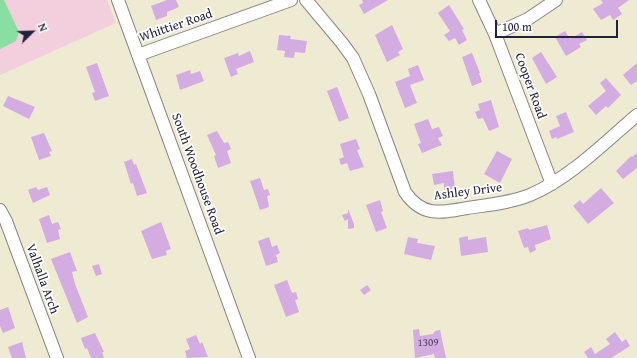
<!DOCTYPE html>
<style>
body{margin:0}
#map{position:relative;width:637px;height:358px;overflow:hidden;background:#efead2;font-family:"Gentium Book Plus",serif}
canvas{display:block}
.north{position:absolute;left:12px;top:12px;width:40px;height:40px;-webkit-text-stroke:3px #fff;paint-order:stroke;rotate:67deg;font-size:11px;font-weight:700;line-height:16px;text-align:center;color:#22223b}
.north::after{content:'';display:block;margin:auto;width:14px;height:18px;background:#22223b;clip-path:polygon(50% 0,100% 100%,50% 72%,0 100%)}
.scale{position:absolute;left:495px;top:20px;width:123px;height:18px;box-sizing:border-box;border:2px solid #22223b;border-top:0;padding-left:5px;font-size:12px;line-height:14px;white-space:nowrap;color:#22223b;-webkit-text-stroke:3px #fff;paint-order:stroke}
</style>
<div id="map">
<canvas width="637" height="358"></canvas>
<div class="north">N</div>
<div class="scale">100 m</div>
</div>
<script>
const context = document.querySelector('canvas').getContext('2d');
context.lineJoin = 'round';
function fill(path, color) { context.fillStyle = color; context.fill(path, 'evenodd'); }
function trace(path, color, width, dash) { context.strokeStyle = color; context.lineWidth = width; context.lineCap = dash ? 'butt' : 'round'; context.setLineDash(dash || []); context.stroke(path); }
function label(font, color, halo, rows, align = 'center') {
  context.font = font + ' "Gentium Book Plus",serif'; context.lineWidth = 3.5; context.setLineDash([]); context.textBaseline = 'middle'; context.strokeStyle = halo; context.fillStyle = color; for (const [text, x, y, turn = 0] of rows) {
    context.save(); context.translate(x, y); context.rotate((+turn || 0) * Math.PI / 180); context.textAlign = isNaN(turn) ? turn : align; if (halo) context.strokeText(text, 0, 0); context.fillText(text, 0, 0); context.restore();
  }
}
fill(new Path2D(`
 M0 0H107L116 23 0 75Z`), '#f3cfde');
fill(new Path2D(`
 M0 0H4L19 32 16 41 0 49Z`), '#89dfa2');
fill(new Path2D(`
 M167 0H176L179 7 167 12V16L156 20 151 6Z
 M362 0H388L364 14 359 5 363 3Z
 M601 0H629L618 8 622 14 613 20 610 15 601 20 593 9 603 3Z
 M449 5 464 29 462 30 467 40 459 45 455 38 449 41 444 35 450 31 438 13Z
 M392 25 403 49 398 52 400 55 387 62 375 35Z
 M565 31 570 39 582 32 587 40 579 44 581 47 566 56 555 37Z
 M279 35 291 36 290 39 307 41 305 53 295 52 294 58 284 57 285 51 277 50Z
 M250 51 254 62 236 69 238 74 231 77 224 58 238 53 239 56Z
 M541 52 557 77 546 84 532 58Z
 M472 53 480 73H479L482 82 472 86 462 57Z
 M97 63 109 96 95 101 92 93 95 92 86 67Z
 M637 63V81L631 85 623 75Z
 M418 65 424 80 410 85 417 103 405 108 395 82 410 76 408 69Z
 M190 70 191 74 200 71 204 81 180 90 176 75Z
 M606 78 621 95 608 108 606 106 596 115 588 106 606 91 600 83Z
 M337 87 349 118 339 122 327 91Z
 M8 96 35 107 29 119 3 106Z
 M491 100 499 127 489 131 483 118 478 119 475 112 480 110 478 104Z
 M566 112 574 132 557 139 556 137 552 139 549 131 560 126 556 116Z
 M428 119 432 129 439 127 443 136 438 138 442 145 422 153 418 144 421 143 414 124Z
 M217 131 224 143 228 142 231 149 227 151 231 163 218 168 214 156 216 155 207 135Z
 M44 133 52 151 49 152 51 156 39 160 31 137Z
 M356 139 360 149 357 150 364 167 350 171 347 163 341 165 339 159 344 157 340 144Z
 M497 151 512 159 500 183 484 174Z
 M637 153V168L623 179 616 171 631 156 632 157Z
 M132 159 134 165 136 164 147 193 137 196 133 183 131 184 124 162Z
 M453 171 455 189 444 190V183L434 185 432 174Z
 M260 178 264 190 268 189 270 195 267 196 269 207 260 210 250 181Z
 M36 187 38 190 47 187 50 195 33 203 28 190Z
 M601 188 614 203 588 224 573 206 580 200 583 204Z
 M380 200 383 211 381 212 387 228 376 232 366 205Z
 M348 209 354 224V228L348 229V219L345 221 342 215 348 213Z
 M49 215 52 224 58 222 61 229 58 230 60 239 47 243 39 219Z
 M161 222 171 249 166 251 167 255 152 259 141 231Z
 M547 225 551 239 535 245 536 250 530 253 528 247 524 248 518 231 528 228 529 230Z
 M468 236V240L486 237 488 252 461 256 459 238Z
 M269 237 272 247 277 245 280 253 276 255 278 262 266 266 258 241Z
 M408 237 418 239 417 243 435 246 431 260 404 254Z
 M70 252 77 271 72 272 75 284 88 317 77 323 51 259Z
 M99 264 102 274 96 276 92 266Z
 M287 280 292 293 296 292 298 299 295 300 299 312 286 317 274 285Z
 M367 285 371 290 364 295 360 290Z
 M8 307 15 328 3 333 0 326V310Z
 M419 329 420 336 433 334 435 331 440 330 446 358H435L434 354 415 358 413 330Z
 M615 332 622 342 626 339 630 346 611 358H588L584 352 591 347 595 354 610 344 606 339Z
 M95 333 104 352H102L104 358H91L87 348 85 349 81 338Z
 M196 335 200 344 202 342 208 357 187 358 185 351 190 349 186 339Z
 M22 342 26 358H12L8 347Z`), '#d3ade1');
const minor = new Path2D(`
 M118 0 249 358
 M306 0 342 43 353 58 369 94 405 192C422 217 440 213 467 208 487 205 510 203 530 195 570 178 604 143 637 115
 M479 0 495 34 552 184
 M495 34 528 19 556 0
 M138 55 291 0
 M0 210 6 221 57 358`);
trace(minor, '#888686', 14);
trace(minor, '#fff', 12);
label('11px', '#4e4564', null, [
 ["1309",428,343]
]);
label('13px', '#22223b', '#fff', [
 ["Whittier Road",176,26,-19],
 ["Cooper Road",530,86,70],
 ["South Woodhouse Road",197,174,70],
 ["Ashley Drive",468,192,-7],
 ["Valhalla Arch",42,279,70]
]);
</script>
